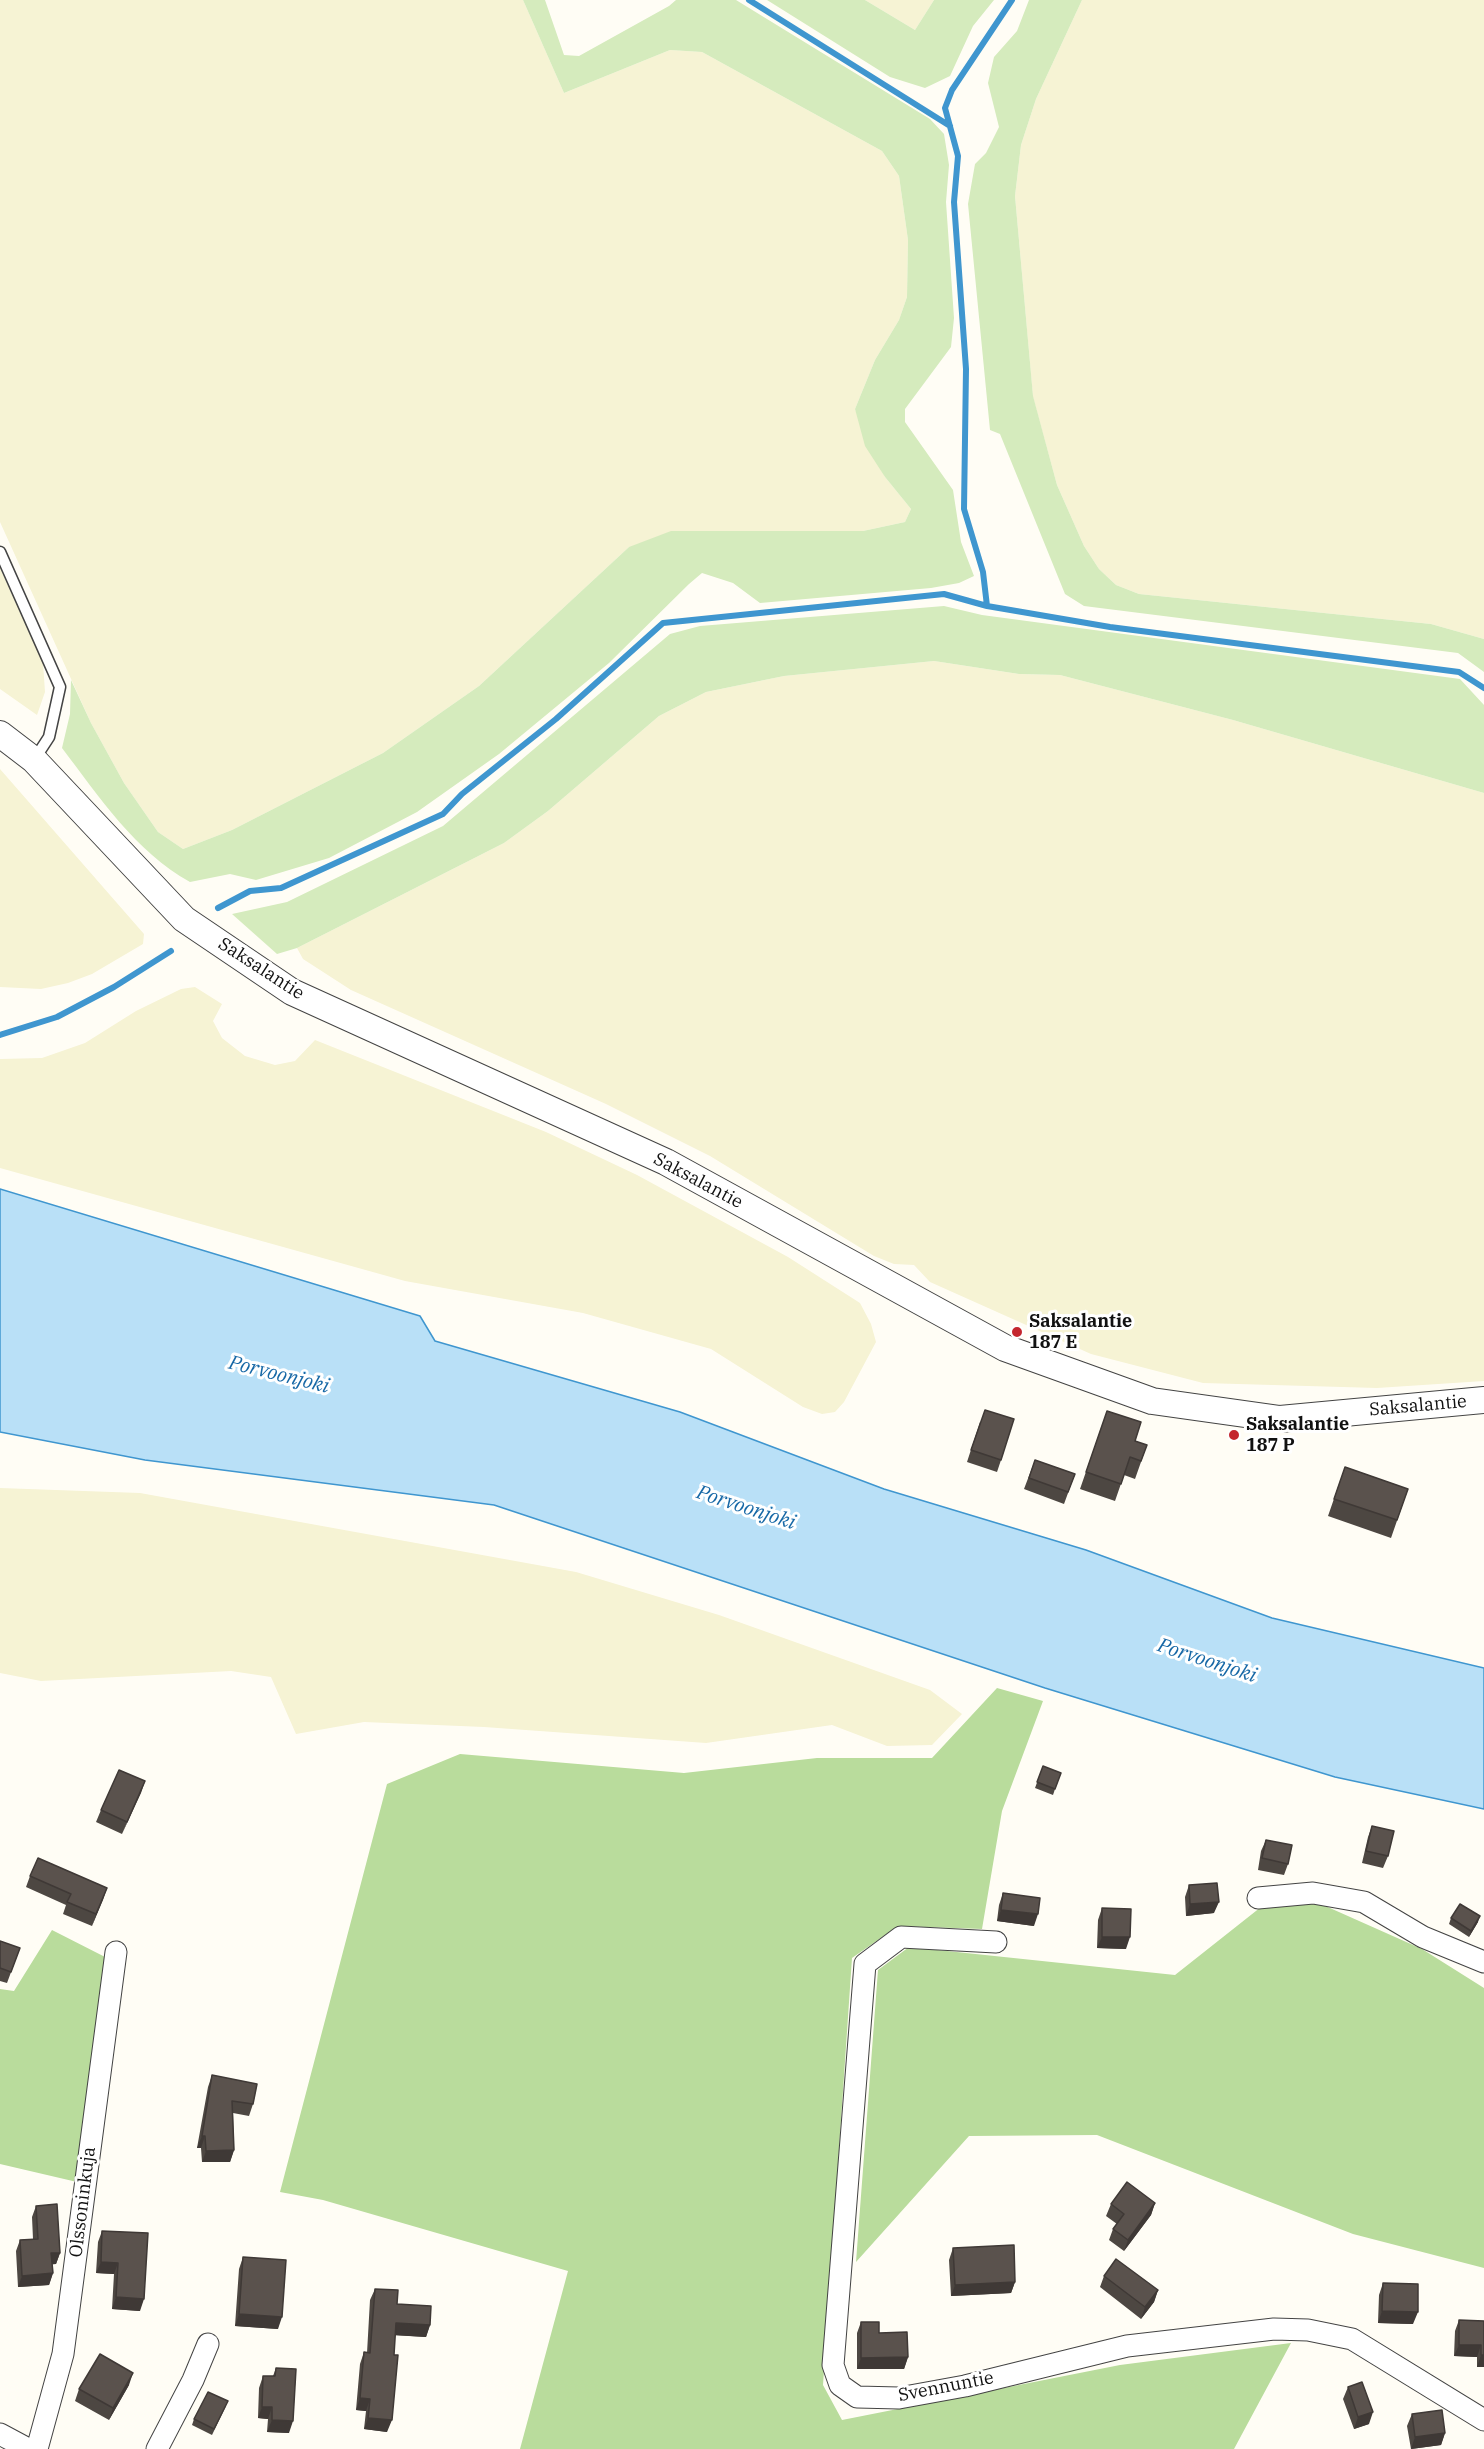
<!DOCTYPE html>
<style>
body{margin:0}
canvas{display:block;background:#fffdf5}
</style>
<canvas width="1484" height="2449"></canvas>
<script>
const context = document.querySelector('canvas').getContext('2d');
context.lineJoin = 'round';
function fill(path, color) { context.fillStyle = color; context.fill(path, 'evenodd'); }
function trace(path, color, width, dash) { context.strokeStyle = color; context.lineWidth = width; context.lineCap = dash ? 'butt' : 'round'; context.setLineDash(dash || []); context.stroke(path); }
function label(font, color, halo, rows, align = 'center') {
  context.font = font + ' "IBM Plex Serif",serif'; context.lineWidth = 6; context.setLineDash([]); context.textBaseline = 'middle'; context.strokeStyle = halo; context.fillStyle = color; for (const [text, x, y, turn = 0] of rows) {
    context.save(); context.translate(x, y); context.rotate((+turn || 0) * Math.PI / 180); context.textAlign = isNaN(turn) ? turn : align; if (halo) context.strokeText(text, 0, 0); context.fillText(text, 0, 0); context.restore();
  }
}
fill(new Path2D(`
 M0 0H523L564 93 670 50 702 52 882 151 899 176 908 240 907 297 899 320 875 360 855 409 885 477 911 509 905 522 863 531 629 547 479 686 383 753 232 830 183 849 158 832 124 783 91 723 0 522Z
 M865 0H934L915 30Z
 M1082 0H1484V639L1431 624 1139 594 1116 585 1099 569 1084 546 1057 485 1033 397 1015 196 1021 145 1036 99Z
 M0 568 43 663 45 692 37 715 0 689Z
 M934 661 1019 674 1060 675 1233 720 1484 793V1381L1377 1388 1203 1383 1091 1354 930 1282 914 1265 894 1264 874 1256 710 1156 606 1104 351 990 303 959 297 948 504 843 548 811 659 716 706 692 784 676Z
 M0 769 144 934 143 944 92 974 68 983 41 989 0 987Z
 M195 987 222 1004 213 1021 222 1038 245 1056 275 1065 295 1061 315 1040 546 1132 637 1175 788 1257 860 1303 871 1324 876 1342 844 1402 835 1412 822 1414 803 1407 711 1349 583 1313 405 1281 0 1168V1059L42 1058 85 1043 136 1011 181 989Z
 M0 1488 140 1493 576 1572 719 1615 930 1690 962 1714 932 1745 887 1746 832 1725 706 1743 484 1727 364 1722 296 1734 271 1677 231 1671 41 1681 0 1673Z`), '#f6f3d4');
fill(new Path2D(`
 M523 0H545L564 55 579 56 669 6 676 0H736L930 119 944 134 949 165 946 202 954 318 951 347 905 409V422L953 490 961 542 974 576 959 583 931 588 760 603 733 583 702 573 689 584 609 663 499 754 417 812 329 858 256 880 230 874 190 882C135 851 100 798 62 748L70 714 71 680 91 723 124 783 158 832 183 849 232 830 383 753 479 686 629 547 671 531H863L905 522 911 509 885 477 865 446 855 409 875 360 899 320 907 297 908 240 899 176 882 151 702 52 670 50 564 93Z
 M767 0H865L915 30 934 0H994L973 26 950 76 925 88 890 77Z
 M1029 0H1082L1036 99 1021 145 1015 196 1033 396 1057 485 1084 546 1099 569 1116 585 1139 594 1431 624 1484 639V672L1458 653 1084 606 1065 594 1000 434 990 430 968 204 975 164 986 153 999 127 988 83 994 57 1017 31Z
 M944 606 982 615 1460 679 1484 705V793L1233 720 1060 675 1019 674 934 661 784 676 706 692 659 716 548 811 504 843 297 948 277 954 232 914 287 902 443 826 670 634 700 626Z`), '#d5ebbd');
fill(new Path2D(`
 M997 1688 1043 1701 1002 1811 982 1929 898 1926 852 1958 823 2385 842 2420 1120 2365 1291 2343 1234 2449H520L568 2271 323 2200 280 2192 387 1784 460 1754 684 1773 817 1758H932Z
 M1285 1888 1422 1949 1484 1988V2268L1353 2234 1097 2135 969 2136 856 2262 878 1970 909 1947 1175 1975Z
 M52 1930 109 1959 77 2182 0 2164V1989L14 1991Z`), '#b9dc9c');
const water = new Path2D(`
 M0 1189 420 1316 435 1341 680 1412 884 1489 1086 1550 1272 1618 1484 1668V1809L1335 1777 1045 1688 494 1505 145 1460 0 1432Z`);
fill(water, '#b9e0f7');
trace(water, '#3f96cf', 1.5);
trace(new Path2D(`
 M749 0 950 126
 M987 606 983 572 964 509 966 369 954 202 958 156 945 108 952 90 1012 0
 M218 908 250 891 281 888 443 814 462 794 556 719 663 623 944 594 987 606 1110 627 1459 672 1484 688
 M0 1035 57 1017 114 987 171 951`), '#3f96cf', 6);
const service = new Path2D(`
 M0 552 60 687 49 737 34 760`);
const minor = new Path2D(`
 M1258 1898 1313 1893 1364 1902 1423 1937 1484 1962
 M996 1942 901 1937 865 1964 833 2365 840 2385 857 2397 899 2398 965 2386 1127 2346 1274 2329 1308 2330 1352 2339 1484 2420
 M0 2434 28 2449
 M37 2449 63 2354 116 1952
 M157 2449 193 2380 208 2344`);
const tertiary = new Path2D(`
 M0 734 34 760 184 919 292 992 666 1162 1005 1348 1152 1401 1280 1419 1484 1400`);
trace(service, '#444', 13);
trace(minor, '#444', 23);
trace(tertiary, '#444', 28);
trace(service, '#fff', 10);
trace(minor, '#fff', 21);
trace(tertiary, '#fff', 26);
fill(new Path2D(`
 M1107 1411 1135 1441 1147 1445 1135 1479 1124 1475 1115 1501 1080 1489Z
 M980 1422 1001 1460 997 1472 967 1462Z
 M1035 1460 1075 1474 1064 1504 1024 1489Z
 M1345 1467 1408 1489 1391 1538 1328 1516Z
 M1043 1766 1055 1789 1053 1795 1035 1788Z
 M145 1781 122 1834 96 1822 101 1810Z
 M1372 1826 1388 1856 1383 1868 1362 1863 1368 1837Z
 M1266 1840 1288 1864 1284 1875 1258 1870 1261 1851Z
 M30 1876 107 1888 92 1926 63 1914 66 1905 26 1887Z
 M1189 1885 1214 1913 1186 1916 1185 1897Z
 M1003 1893 1034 1926 997 1921 999 1905Z
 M1102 1908 1126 1949 1097 1948 1098 1920Z
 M1451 1918 1478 1922 1469 1937 1449 1924Z
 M0 1941 20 1948 7 1983 0 1981Z
 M212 2075 253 2104 249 2116 233 2113 234 2150 230 2162H202L201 2148H197L208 2087Z
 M1155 2203 1151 2215 1124 2251 1109 2240 1113 2229 1117 2224 1106 2216 1111 2204Z
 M36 2206 60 2253 56 2264H52L53 2273 49 2285 18 2287 16 2251 20 2240 33 2239 32 2217Z
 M102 2231 140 2311 112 2309 114 2274 96 2273 98 2242Z
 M953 2248 1015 2282 1011 2293 951 2296 949 2260Z
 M243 2257 278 2329 235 2326 239 2269Z
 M1104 2276 1158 2290 1154 2302 1141 2319 1100 2287Z
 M1383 2283 1413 2324 1378 2323 1379 2295Z
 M375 2289 397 2304 430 2325 426 2337 395 2335 387 2432 364 2429 366 2411 356 2410 360 2364 364 2352 367 2353 370 2300Z
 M1459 2320 1484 2321V2367H1477V2357L1454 2356 1455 2331Z
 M861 2322 879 2333 908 2357 904 2369H857V2333Z
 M276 2368 289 2433 267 2432 268 2419 258 2418 259 2388 263 2376H273Z
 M129 2385 109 2420 75 2401 79 2389Z
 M1348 2387 1369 2424 1354 2429 1343 2399Z
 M226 2406 212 2435 192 2425 194 2419Z
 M1412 2414 1445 2433 1441 2445 1411 2449 1407 2426Z`), '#4d4742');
fill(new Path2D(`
 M145 1781 141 1793 122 1834 127 1822Z
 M107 1888 103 1900 92 1926 96 1914Z
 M1219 1902 1214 1913 1186 1916 1190 1904Z
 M1001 1910 1038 1914 1034 1926 997 1921Z
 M1480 1916 1478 1922 1469 1937 1471 1931Z
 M1102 1937H1130L1126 1949 1097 1948Z
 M202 2136H205L201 2148H197Z
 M234 2150 230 2162H202L206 2151Z
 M1155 2203 1151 2215 1124 2251 1128 2240Z
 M51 2253H60L56 2264 47 2265Z
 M101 2262 118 2263 114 2274 96 2273Z
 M53 2273 49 2285 18 2287 22 2276Z
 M1015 2282 1011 2293 951 2296 955 2285Z
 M1158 2290 1154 2302 1141 2319 1145 2307Z
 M116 2297 144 2299 140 2311 112 2309Z
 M1382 2311 1418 2312 1413 2324 1378 2323Z
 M239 2314 282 2317 278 2329 235 2326Z
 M396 2323 430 2325 426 2337 391 2335Z
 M1459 2345H1481L1477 2357 1454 2356Z
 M1481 2355H1484V2367H1477Z
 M908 2357 904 2369H857L861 2358Z
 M133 2373 129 2385 109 2420 113 2408Z
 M360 2398 370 2399 366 2411 356 2410Z
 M262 2407H272L268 2419 258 2418Z
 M1373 2412 1369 2424 1354 2429 1358 2417Z
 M368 2418 392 2420 387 2432 364 2429Z
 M272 2420 293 2421 289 2433 267 2432Z
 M1445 2433 1441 2445 1411 2449 1415 2437Z`), '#3f3936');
const building = new Path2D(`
 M985 1410 1014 1419 1001 1460 971 1450Z
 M1107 1411 1141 1422 1135 1441 1147 1445 1141 1461 1130 1457 1121 1484 1086 1472Z
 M1035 1460 1075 1474 1068 1492 1029 1478Z
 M1345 1467 1408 1489 1397 1520 1334 1499Z
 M1043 1766 1061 1773 1055 1789 1037 1782Z
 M119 1770 145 1781 127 1822 101 1810Z
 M1372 1826 1394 1831 1388 1856 1366 1851Z
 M1266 1840 1292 1845 1288 1864 1262 1858Z
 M38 1858 107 1888 96 1914 67 1902 71 1894 30 1876Z
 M1217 1883 1219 1902 1190 1904 1189 1885Z
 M1003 1893 1040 1898 1038 1914 1001 1910Z
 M1460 1904 1480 1916 1471 1931 1451 1918Z
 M1102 1908 1131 1909 1130 1937H1102Z
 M0 1941 20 1948 11 1972 0 1968Z
 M212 2075 257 2084 253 2104 232 2101 234 2150 206 2151 205 2136H202Z
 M1127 2182 1155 2203 1128 2240 1113 2229 1124 2214 1111 2204Z
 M57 2204 60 2253H51L53 2273 22 2276 20 2240 38 2239 36 2206Z
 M102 2231 148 2233 144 2299 116 2297 118 2263 101 2262Z
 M1014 2245 1015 2282 955 2285 953 2248Z
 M243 2257 286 2260 282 2317 239 2314Z
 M1116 2259 1158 2290 1145 2307 1104 2276Z
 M1383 2283 1418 2284V2312L1382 2311Z
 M375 2289 398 2290 397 2304 431 2306 430 2325 396 2323 394 2355H398L392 2420 368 2418 370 2399 360 2398 364 2352 370 2353Z
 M1459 2320 1484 2321V2355H1481V2345H1459Z
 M861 2322H879V2333L907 2332 908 2357 861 2358Z
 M100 2354 133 2373 113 2408 79 2389Z
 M276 2368 296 2369 293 2421 272 2420V2407H262L263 2376H275Z
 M1362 2382 1373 2412 1358 2417 1348 2387Z
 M208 2392 228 2401 214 2429 194 2419Z
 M1442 2410 1445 2433 1415 2437 1412 2414Z`);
fill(building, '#5a524d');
trace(building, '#3f3936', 1.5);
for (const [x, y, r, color] of [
 [1017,1332,6,"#c4262e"],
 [1234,1435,6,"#c4262e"]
]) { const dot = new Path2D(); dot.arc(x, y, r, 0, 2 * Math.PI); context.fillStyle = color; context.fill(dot); trace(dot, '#fff', 2); }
label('18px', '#111', '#fff', [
 ["Saksalantie",261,969,33],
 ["Saksalantie",698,1181,28],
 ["Saksalantie",1418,1406,-5],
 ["Olssoninkuja",83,2202,-83],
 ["Svennuntie",946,2387,-11]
]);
label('bold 18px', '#111', '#fff', [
 ["Saksalantie",1029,1322],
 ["187 E",1029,1343],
 ["Saksalantie",1246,1425],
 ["187 P",1246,1446]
], 'left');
label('italic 20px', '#1768a6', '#fff', [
 ["Porvoonjoki",279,1375,14],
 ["Porvoonjoki",746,1508,18],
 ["Porvoonjoki",1207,1661,18]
]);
</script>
